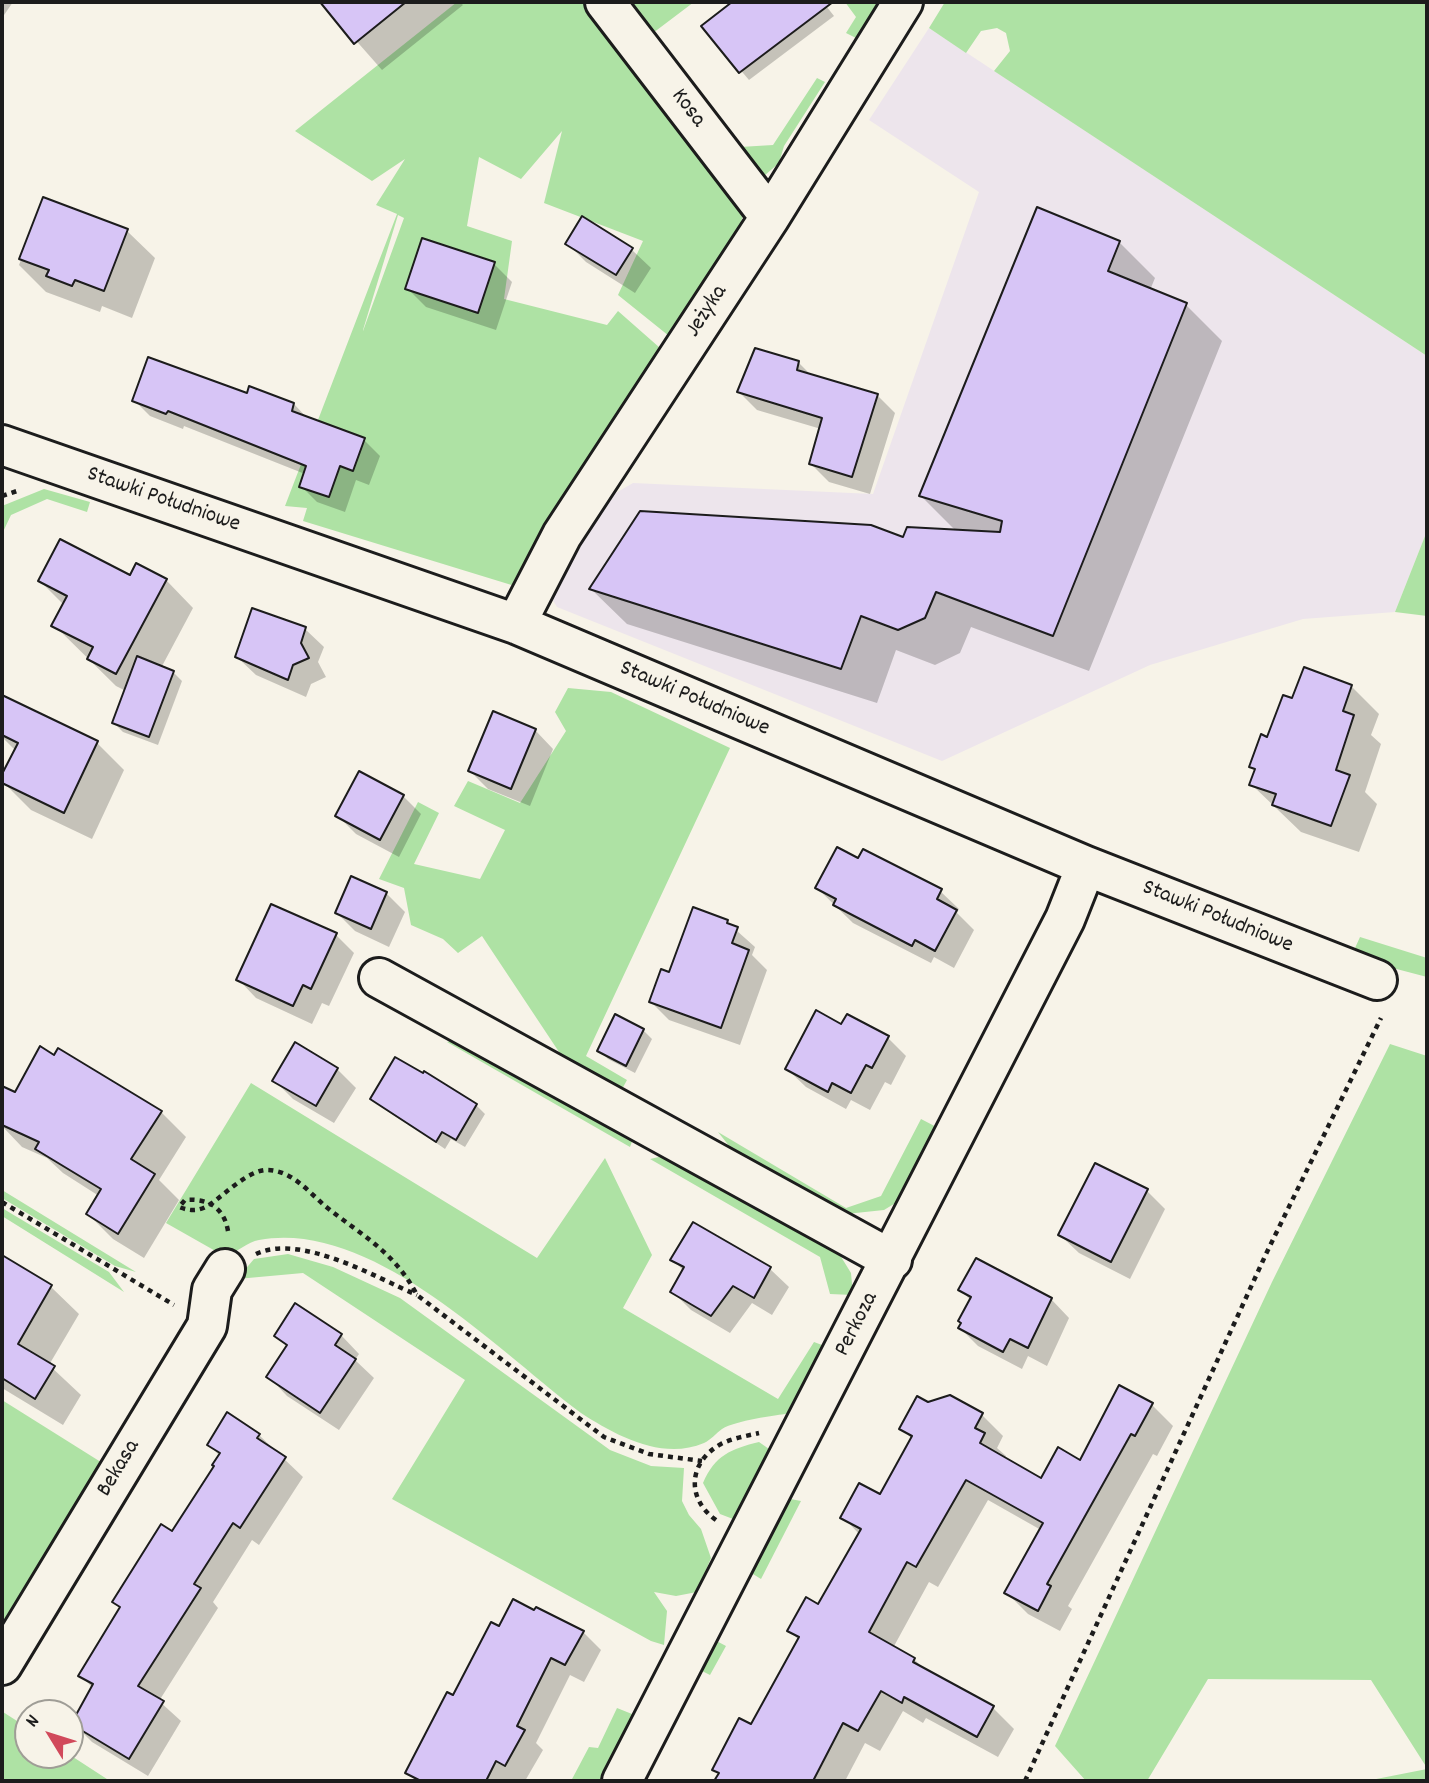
<!DOCTYPE html>
<meta charset="utf-8">
<style>
body{margin:0}
#map{position:relative;width:1429px;height:1783px;overflow:hidden;background:#f7f3e8;font-family:Dekko,sans-serif}
canvas{display:block}
.frame{position:absolute;inset:0;border:4px solid #1c1c1c;pointer-events:none}
.north{position:absolute;left:14px;top:1699px;width:70px;height:70px;box-sizing:border-box;background:#f7f3e8;border:2px solid #9f9d96;border-radius:50%;rotate:308deg;font-size:19px;font-weight:700;line-height:28px;text-align:center;color:#1c1c1c}
.north::after{content:'';display:block;margin:auto;width:24px;height:32px;background:#d1495b;clip-path:polygon(50% 0,100% 100%,50% 72%,0 100%)}
</style>
<div id="map">
<canvas width="1429" height="1783"></canvas>
<div class="frame"></div>
<div class="north">N</div>
</div>
<script>
const context = document.querySelector('canvas').getContext('2d');
context.lineJoin = 'round';
function fill(path, color) { context.fillStyle = color; context.fill(path, 'evenodd'); }
function trace(path, color, width, dash) { context.strokeStyle = color; context.lineWidth = width; context.lineCap = dash ? 'butt' : 'round'; context.setLineDash(dash || []); context.stroke(path); }
function label(font, color, halo, rows, align = 'center') {
  context.font = font + ' Dekko,sans-serif'; context.lineWidth = 5; context.setLineDash([]); context.textBaseline = 'middle'; context.strokeStyle = halo; context.fillStyle = color; for (const [text, x, y, turn = 0] of rows) {
    context.save(); context.translate(x, y); context.rotate((+turn || 0) * Math.PI / 180); context.textAlign = isNaN(turn) ? turn : align; if (halo) context.strokeText(text, 0, 0); context.fillText(text, 0, 0); context.restore();
  }
}
fill(new Path2D(`
 M929 28 1427 356V531L1395 612 1303 619 1150 665 942 761 557 607 548 592 614 494 633 483 873 494 979 192 869 120Z`), '#ede5ec');
fill(new Path2D(`
 M457 2H597L746 204 735 244 674 340 618 295 643 241 544 203 562 131 521 179 479 157 467 226 512 241 504 299 607 325 618 311 668 355 518 587 303 521 307 508 285 506 397 214 376 205 405 159 372 181 295 131ZM398 215 404 218 363 331V330Z
 M618 2H694L653 33 740 147 773 145 817 78 825 82 784 146 779 163 764 176 757 175Z
 M845 2H890L864 42 846 33 856 17Z
 M945 2H1427V356L994 71 1010 51 1006 33 997 28 981 31 966 53 929 28Z
 M44 489 90 502 87 512 47 499 11 515 2 534V506Z
 M1427 531V616L1395 612Z
 M568 688 611 692 730 748 586 1056 627 1080 621 1091 561 1055 482 936 458 953 443 939 411 925 404 888 379 879 418 802 439 813 414 864 480 879 505 830 454 806 468 781 520 803 566 731 555 712Z
 M1360 937 1427 958V977L1351 957Z
 M457 1040 634 1136 630 1147 447 1042Z
 M1390 1044 1427 1056V1768L1371 1680 1208 1679 1147 1781H1086L1055 1746 1272 1282Z
 M251 1083 537 1258 605 1158 652 1255 623 1308 778 1399 814 1342 822 1345 791 1413C773 1416 737 1420 722 1429 716 1433 711 1440 704 1443 662 1461 615 1435 581 1413 497 1350 372 1219 259 1240 248 1242 236 1252 226 1257L166 1223Z
 M921 1119 948 1133 907 1196 884 1210 846 1214 734 1152 718 1132 846 1208 881 1196Z
 M663 1156 835 1247 851 1273 853 1295 830 1294 820 1257 650 1159Z
 M2 1190 136 1272 115 1266 2 1198Z
 M2 1208 109 1272 124 1292 2 1216Z
 M288 1254 333 1267 400 1298 610 1450 651 1466 684 1468 682 1501 689 1515 701 1529 711 1558 697 1592 676 1596 654 1592 667 1611 664 1645 651 1641 392 1499 465 1380 303 1273 237 1279 254 1259Z
 M2 1400 104 1464 2 1631Z
 M759 1442 769 1449V1463L748 1511 733 1519 720 1514 703 1483C715 1455 731 1449 759 1442Z
 M780 1497 801 1501 761 1579 748 1571Z
 M709 1637 726 1646 710 1675 702 1671 680 1713 669 1709Z
 M617 1708 642 1718 609 1781H571L589 1747 598 1748Z
 M3 1712 28 1728V1755H70L110 1781H2Z
 M1427 1769V1781H1366Z`), '#aee2a4');
fill(new Path2D(`
 M2 2H13L2 18Z
 M322 2H460L463 5 382 70Z
 M735 2H823L834 16 749 80 704 27Z
 M44 199 127 231 155 258 132 318 102 306 100 312 46 292 19 265Z
 M582 219 632 250 651 268 635 293 586 262 567 243Z
 M1119 242 1155 278 1150 290 1186 305 1222 341 1089 671 971 627 960 653 935 665 896 650 877 703 627 624 591 589 957 532 921 496Z
 M494 264 512 282 496 330 426 307 407 288Z
 M798 362 812 376 877 395 895 413 870 494 829 482 811 464 821 429 757 410 739 392Z
 M248 396 294 404 308 419 364 440 380 456 369 485 356 480 345 512 317 502 301 486 305 474 184 426 183 429 150 416 134 400Z
 M166 580 193 608 161 668 173 672 182 681 158 745 123 732 114 723 126 691 116 686 54 625 64 605 40 581Z
 M305 629 324 647 318 662 326 677 311 684 306 697 256 675 237 657Z
 M1351 686 1379 714 1371 735 1381 744 1365 792 1377 804 1359 852 1301 832 1251 784 1256 771 1251 766 1294 701Z
 M10 701 97 743 124 770 92 839 31 810 3 782 2 778 16 751 2 737V718Z
 M535 730 553 749 530 806 488 789 470 771Z
 M403 796 421 814 399 857 356 834 338 816Z
 M858 861 940 891 959 909 957 913 974 930 954 968 934 957 931 963 853 923 817 888Z
 M386 893 405 912 389 947 355 931 337 913Z
 M727 922 755 947 752 955 767 970 740 1045 669 1020 651 1002Z
 M336 935 354 953 329 1006 322 1003 312 1024 256 998 238 979Z
 M616 1016 643 1030 652 1039 635 1073 608 1059 599 1050Z
 M847 1016 888 1038 906 1056 891 1085 885 1082 870 1110 851 1100 846 1109 806 1087 787 1069 842 1026Z
 M296 1045 337 1069 356 1088 334 1123 293 1099 274 1080Z
 M11 1092 161 1112 186 1137 159 1180 179 1200 144 1258 113 1239 88 1214 99 1196 63 1173 47 1158 22 1147 2 1126V1112Z
 M372 1099 476 1105 485 1114 465 1147 451 1139 445 1149Z
 M1147 1191 1165 1209 1130 1279 1079 1253 1060 1235Z
 M693 1224 770 1269 789 1287 772 1315 752 1303 730 1333 691 1310 672 1291 684 1271 672 1259Z
 M2 1257 51 1287 79 1314 49 1365 81 1395 63 1425 2 1388Z
 M961 1290 1051 1299 1069 1318 1047 1366 1028 1356 1022 1369 978 1346 960 1328 971 1301Z
 M341 1335 359 1354 355 1360 374 1378 339 1430 287 1396 269 1377 288 1347 276 1336Z
 M928 1404 982 1415 1003 1436 997 1448 1006 1456 1004 1459 1042 1480 1081 1462 1152 1405 1173 1426 1157 1456 1153 1454 1068 1606 1072 1609 1060 1631 1028 1614 1006 1592 1041 1530 988 1500 938 1587 929 1582 893 1648 914 1659 926 1671 993 1708 1014 1729 998 1757 926 1718 923 1723 903 1711 880 1751 865 1743 845 1781H716L720 1775 714 1769 752 1726 799 1640 789 1631 819 1606 860 1535 843 1517 881 1496 912 1439 902 1429Z
 M259 1435 303 1477 259 1545 252 1540 213 1602 218 1608 159 1701 181 1721 148 1776 92 1742 74 1724 93 1688 80 1675 121 1608 114 1601 172 1534 216 1466 220 1456 209 1445Z
 M535 1613 583 1632 601 1650 584 1682 570 1675 536 1743 543 1750 525 1781H416L407 1772 499 1629Z`), '#0003');
const building = new Path2D(`
 M320 2H406L354 44Z
 M732 2H833L739 73 701 26Z
 M43 197 128 229 104 291 75 280 72 286 46 276 49 270 19 259Z
 M1037 207 1120 241 1108 271 1187 303 1053 636 936 592 925 618 898 630 861 616 841 669 589 589 640 511 871 525 903 537 907 527 1000 532 1002 521 919 496Z
 M582 216 633 248 616 275 565 244Z
 M422 238 495 262 478 313 405 289Z
 M755 348 799 361 797 370 878 394 852 477 809 464 822 418 737 392Z
 M148 357 247 393 249 386 294 403 292 411 365 438 353 471 340 466 329 497 299 487 306 466 168 411 166 414 132 401Z
 M60 539 130 575 136 563 167 579 116 674 87 659 93 647 51 626 67 596 38 581Z
 M252 608 306 627 301 643 309 658 293 665 288 680 235 657Z
 M137 656 174 671 149 737 112 723Z
 M1304 667 1352 685 1343 711 1354 715 1336 770 1350 775 1331 826 1272 805 1276 794 1249 785 1255 769 1249 767 1261 734 1267 737 1283 695 1292 698Z
 M2 695 98 741 64 813 2 783V774L18 743 2 735Z
 M493 711 536 729 511 789 468 771Z
 M359 771 404 795 380 840 335 816Z
 M837 847 858 858 863 849 942 889 937 899 957 910 935 951 915 940 912 946 833 905 836 899 815 888Z
 M351 876 387 892 371 929 335 913Z
 M271 904 337 933 311 989 303 985 293 1006 236 980Z
 M693 907 728 920 727 923 738 927 732 943 749 950 721 1028 649 1002 661 969 669 972Z
 M816 1010 841 1024 847 1014 889 1036 872 1068 866 1065 851 1093 832 1083 828 1092 785 1069Z
 M615 1014 644 1029 626 1066 597 1051Z
 M295 1042 338 1068 316 1106 272 1081Z
 M40 1046 54 1055 58 1048 162 1111 131 1159 155 1174 118 1234 86 1214 101 1189 35 1149 39 1142 2 1125V1086L15 1092Z
 M395 1057 423 1073 424 1071 477 1104 456 1140 442 1132 436 1142 370 1099Z
 M1095 1163 1148 1189 1111 1262 1058 1235Z
 M693 1222 771 1267 754 1298 733 1286 711 1316 670 1292 684 1267 670 1260Z
 M2 1255 52 1285 18 1344 55 1366 35 1399 2 1378Z
 M976 1258 1052 1298 1028 1348 1010 1339 1003 1352 958 1328 961 1323 958 1321 971 1297 958 1290Z
 M295 1303 342 1334 335 1345 356 1359 320 1413 266 1377 287 1345 274 1336Z
 M1119 1385 1153 1403 1135 1436 1131 1434 1047 1584 1051 1586 1038 1611 1004 1593 1043 1523 966 1480 916 1567 907 1562 869 1632 915 1658 913 1662 994 1706 977 1737 904 1697 902 1703 881 1691 858 1731 843 1723 813 1781H714L719 1773 712 1770 739 1718 751 1724 799 1637 787 1631 806 1597 818 1604 861 1529 840 1518 859 1483 880 1494 912 1436 899 1429 917 1396 928 1402 950 1395 983 1413 975 1428 985 1433 980 1443 1041 1478 1058 1447 1080 1460Z
 M227 1412 260 1434 257 1438 286 1457 240 1528 233 1523 194 1584 201 1588 138 1686 164 1701 129 1759 71 1724 93 1684 78 1676 120 1607 112 1602 161 1524 172 1531 214 1466 212 1465 220 1453 207 1445Z
 M513 1599 534 1610 536 1607 584 1631 565 1665 551 1658 517 1726 525 1730 505 1766 496 1761 486 1781H421L405 1773 447 1692 453 1695 491 1622 499 1626Z`);
fill(building, '#d7c5f6');
trace(building, '#1c1c1c', 2);
const minor = new Path2D(`
 M605 2 770 217
 M2 445 516 624 1086 866 1377 980
 M516 624 562 535 770 217 903 2
 M379 978 892 1260
 M2 1665 207 1326 212 1290 225 1269
 M622 1781 1065 919 1086 866`);
trace(minor, '#1c1c1c', 44);
trace(new Path2D(`
 M2 496 17 491
 M2 1202 174 1305
 M228 1231C224 1208 209 1198 185 1200L179 1207C192 1212 201 1211 212 1203 226 1193 249 1170 267 1170 291 1170 308 1191 325 1206 361 1235 394 1251 417 1295L604 1437 649 1454 702 1461
 M256 1254C300 1233 375 1277 417 1295
 M716 1520C686 1499 688 1462 721 1444 733 1438 746 1436 759 1433
 M1025 1781 1266 1254 1381 1018`), '#1c1c1c', 4.5, [5, 5]);
trace(minor, '#f7f3e8', 38);
label('23px', '#1c1c1c', '#f7f3e8', [
 ["Kosa",687,109,53],
 ["Jeżyka",708,312,-57],
 ["Stawki Południowe",163,501,19],
 ["Stawki Południowe",694,700,23],
 ["Stawki Południowe",1217,918,22],
 ["Perkoza",858,1325,-63],
 ["Bekasa",120,1469,-59]
]);
</script>
